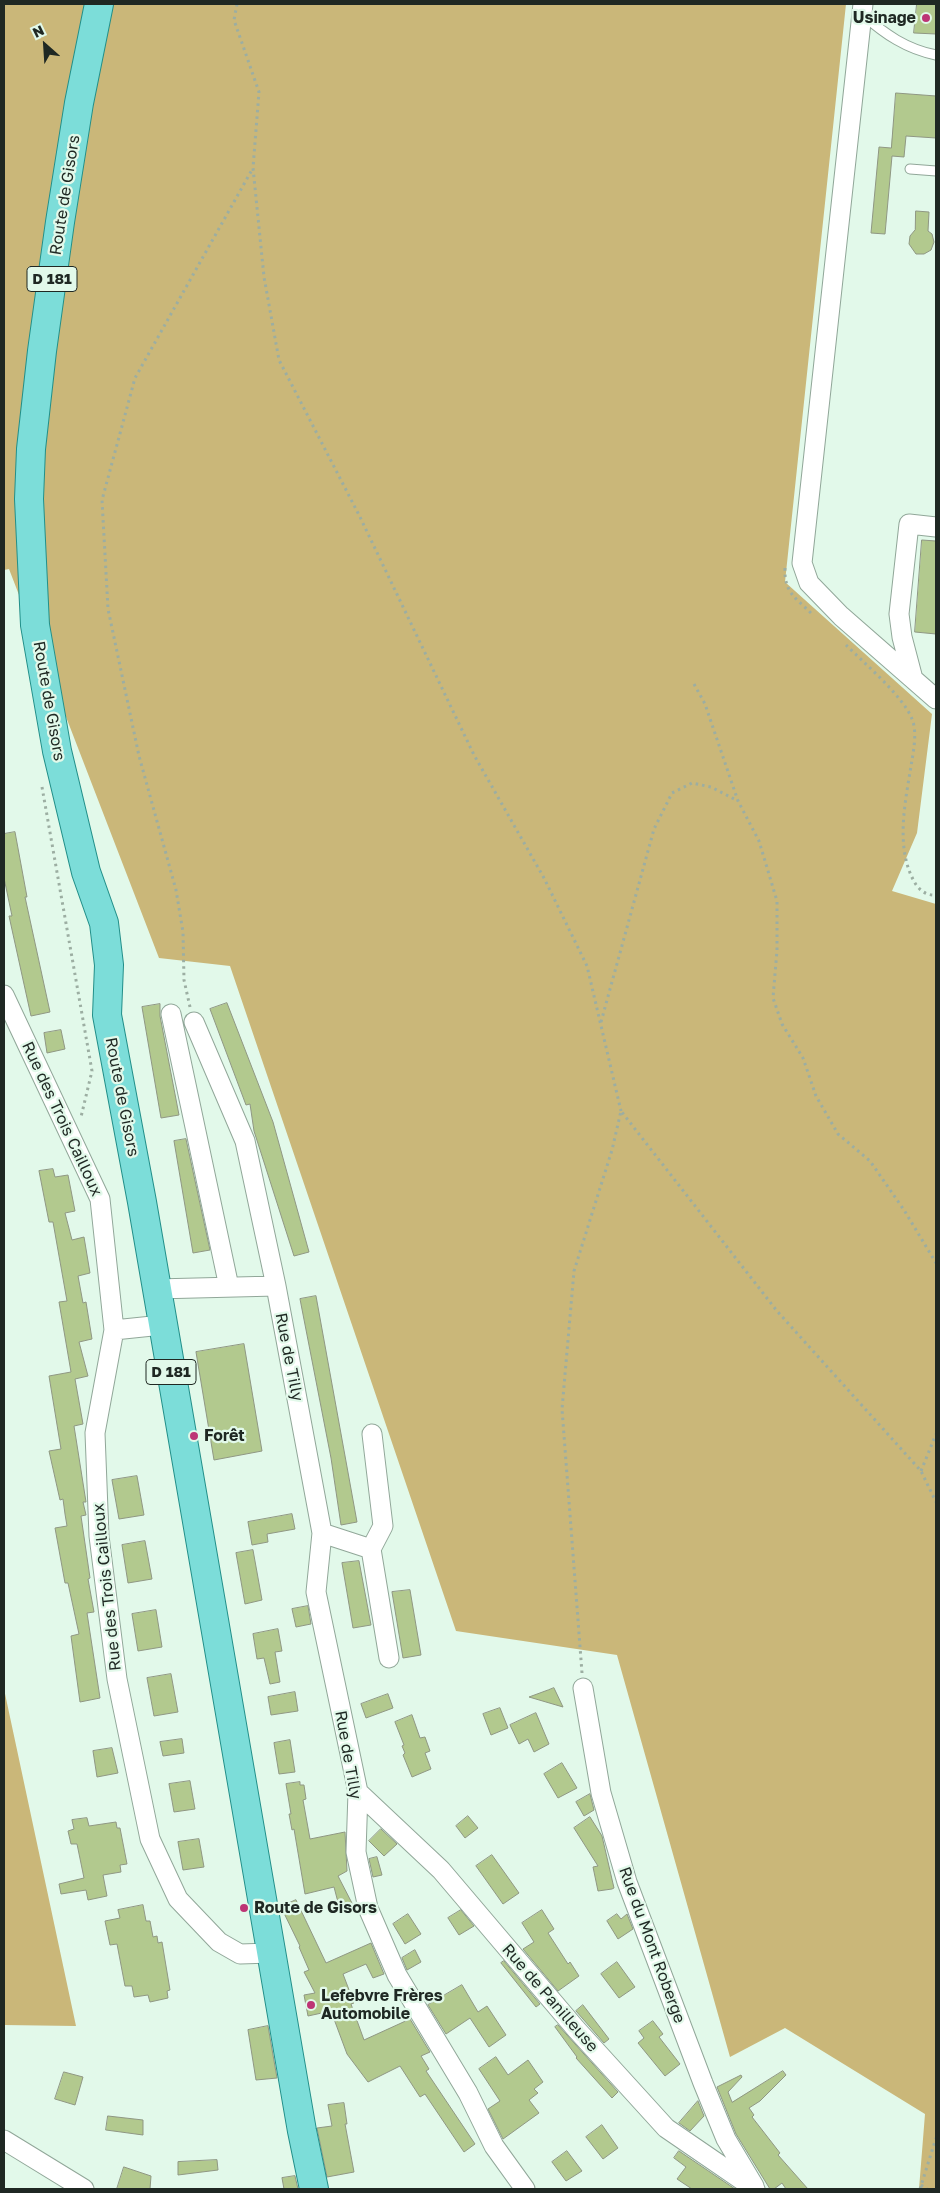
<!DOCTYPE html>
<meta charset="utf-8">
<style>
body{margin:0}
#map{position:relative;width:940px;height:2193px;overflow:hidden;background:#e2f9ea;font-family:"Golos Text",sans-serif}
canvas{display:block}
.frame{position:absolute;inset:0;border:5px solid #1f2823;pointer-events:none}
.north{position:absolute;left:20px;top:20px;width:50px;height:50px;-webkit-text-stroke:4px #e2f9ea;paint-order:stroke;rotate:334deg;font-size:14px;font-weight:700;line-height:20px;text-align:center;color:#1f2823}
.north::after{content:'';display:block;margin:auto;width:18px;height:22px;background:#1f2823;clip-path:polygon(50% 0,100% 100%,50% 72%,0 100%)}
</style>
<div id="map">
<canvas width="940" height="2193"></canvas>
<div class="frame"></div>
<div class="north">N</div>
</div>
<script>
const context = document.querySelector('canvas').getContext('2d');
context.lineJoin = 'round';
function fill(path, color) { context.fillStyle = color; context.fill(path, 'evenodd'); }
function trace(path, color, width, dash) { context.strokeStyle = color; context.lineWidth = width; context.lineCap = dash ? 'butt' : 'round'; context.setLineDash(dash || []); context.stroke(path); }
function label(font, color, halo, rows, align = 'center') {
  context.font = font + ' "Golos Text",sans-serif'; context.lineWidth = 4.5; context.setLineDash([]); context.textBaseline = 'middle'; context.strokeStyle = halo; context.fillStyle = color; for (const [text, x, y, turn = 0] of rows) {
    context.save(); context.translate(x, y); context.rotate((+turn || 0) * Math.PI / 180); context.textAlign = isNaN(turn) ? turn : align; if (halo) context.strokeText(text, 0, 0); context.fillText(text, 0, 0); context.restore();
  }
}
fill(new Path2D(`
 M4 4H846L785 582 932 714 917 833 892 891 936 904V2189H919L925 2114 785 2028 730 2057 617 1655 456 1631 230 966 159 958 9 569 4 570Z
 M4 1689 76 2026 4 2025Z`), '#cab779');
const building = new Path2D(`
 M917 4H936V34L914 33Z
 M896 93 936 96V138L906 136 904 157 892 156 885 234 871 233 879 147 891 148Z
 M916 211 929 212 928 231 932 234 934 242 931 250 924 254H916L909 244 910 236 915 230Z
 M922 540 936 541V634L915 632Z
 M15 832 27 897H25L50 1012 31 1016 9 916H12L4 878V834Z
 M227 1003 273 1122 309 1252 294 1256 254 1131 250 1104 246 1105 210 1009Z
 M160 1004V1016L179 1115 161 1118 142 1007Z
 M61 1030 65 1049 47 1053 44 1033Z
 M186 1139 210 1250 193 1253 174 1141Z
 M53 1169 55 1177 68 1175 75 1211 65 1213 72 1240 84 1237 90 1273 78 1276 83 1303 86 1302 92 1339 79 1342 88 1376 75 1379 83 1424 74 1426 86 1502H83L86 1515 81 1516 90 1578 88 1579 94 1612 87 1613 100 1698 80 1702 71 1636 79 1634 68 1583H65L55 1528 67 1526 65 1514 63 1499 60 1500 49 1451 61 1449 49 1376 71 1372 59 1302 67 1301 53 1222H49L39 1171Z
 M316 1296 357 1522 341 1525 331 1458 300 1299Z
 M244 1344 262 1451 214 1460 196 1352Z
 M137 1476 144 1515 119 1519 112 1480Z
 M292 1514 295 1529 267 1534 268 1542 252 1545 248 1522Z
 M145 1541 152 1579 128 1583 122 1545Z
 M253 1550 262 1600 245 1604 236 1553Z
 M359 1561 371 1625 353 1628 342 1563Z
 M410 1590 421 1655 403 1658 392 1592Z
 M308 1606 311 1624 296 1627 292 1609Z
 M156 1610 162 1647 138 1651 132 1614Z
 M278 1629 282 1651 275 1652 280 1682 270 1684 264 1658 257 1659 253 1634Z
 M171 1674 178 1712 154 1716 147 1678Z
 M554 1688 563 1707 529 1697 548 1690Z
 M295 1692 298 1711 271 1715 268 1697Z
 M388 1694 393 1708 366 1718 361 1704Z
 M500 1708 508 1728 491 1735 483 1714Z
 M536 1713 549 1744 534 1752 528 1739 519 1744 510 1725Z
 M412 1715 420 1738 425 1737 430 1751 425 1753 431 1769 412 1777 403 1755 405 1753 402 1746 404 1745 395 1722Z
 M182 1739 184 1753 163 1756 160 1742Z
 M290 1740 295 1772 279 1774 274 1743Z
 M112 1748 118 1773 97 1777 93 1751Z
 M562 1763 577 1788 558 1798 544 1774Z
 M190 1781 195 1809 174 1812 169 1784Z
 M300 1782V1785H304L306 1799 303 1800 310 1839 345 1832 347 1871 338 1876 354 1907 340 1910 334 1887 305 1894 294 1829 292 1830 289 1814H291L286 1784Z
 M590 1794 594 1810 584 1816 576 1802Z
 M468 1816 478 1828 465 1838 456 1826Z
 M590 1817 602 1836 614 1888 612 1889 598 1891 593 1867 598 1866 574 1828Z
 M87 1818 89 1826 116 1822 117 1828H120L127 1864 120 1865 121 1872 103 1875 107 1896 88 1900 86 1890 61 1894 59 1884 84 1878 77 1844H71L68 1831 74 1829 72 1820Z
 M381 1829 397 1844 384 1856 369 1841Z
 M199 1839 204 1867 183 1870 178 1842Z
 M492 1855 519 1893 503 1904 476 1866Z
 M377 1857 382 1875 373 1877 369 1859Z
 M296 1900 326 1963 371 1943 384 1974 373 1978 366 1964 343 1974 354 2003 351 2004 364 2040 410 2019 430 2052 421 2056 429 2069 426 2071 475 2144 464 2152 425 2094 420 2097 400 2066 368 2082 347 2054 331 2011 308 2016 304 1995 315 1993 304 1972 309 1970 299 1947 300 1946 281 1907Z
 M143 1905 146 1921H150L153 1937 157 1936 158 1943 162 1942 170 1990 167 1991 168 1998 150 2002 148 1995 134 1997 132 1986H125L117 1944 110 1945 105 1921 120 1918 118 1910Z
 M461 1910 474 1926 459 1935 448 1918Z
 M542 1910 554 1929 548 1933 568 1964 570 1962 579 1976 558 1991 523 1949 534 1942 522 1923Z
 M408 1914 421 1934 405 1944 393 1924Z
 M617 1914 621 1919 627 1914 633 1929 618 1939 607 1921Z
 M415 1950 421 1962 407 1970 402 1958Z
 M504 1961 540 2004 536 2007 501 1963Z
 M617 1962 635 1987 619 1998 601 1974Z
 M462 1985 478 2012 487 2006 506 2035 489 2047 470 2018 446 2034 428 2005Z
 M583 2005 609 2039 604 2043 576 2011Z
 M653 2021 663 2034 659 2037 680 2064 665 2076 638 2043 644 2038 639 2031Z
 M558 2025 618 2092 612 2098 576 2058 577 2057 555 2027Z
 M268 2026 277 2078 256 2080 248 2030Z
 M496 2057 508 2075 528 2060 543 2082 534 2089 538 2093 529 2100 539 2113 503 2139 488 2109 500 2101 479 2069Z
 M783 2071 786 2075 760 2101 749 2108 754 2115 752 2117 780 2153 778 2155 808 2189H786L782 2183 774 2189H770L736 2134 717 2087 741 2075 742 2077 728 2092 732 2102Z
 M64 2072 83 2077 75 2105 55 2099Z
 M698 2101 704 2116 690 2131 679 2123Z
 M344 2103 347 2124H345L354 2172 327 2177 317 2128 332 2126 328 2105Z
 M108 2116 143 2120V2135L106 2130Z
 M602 2125 618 2148 603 2159 586 2137Z
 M567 2151 582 2171 566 2181 552 2162Z
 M679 2151 735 2189H692L677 2179 686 2167 674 2158Z
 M217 2160 218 2170 178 2175V2162Z
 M124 2167 151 2176 150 2189H117Z
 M295 2176 298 2189H284L282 2178Z`);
fill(building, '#b2c98e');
trace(building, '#8f9783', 1);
const lane = new Path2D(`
 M863 15C885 34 906 49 936 55
 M910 169 936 171`);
const street = new Path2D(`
 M863 4 802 563 809 583 841 616 936 699
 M913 679 902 637 899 614 909 524 936 527
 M4 995 100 1199 114 1330 95 1433 99 1536 117 1679 150 1839 178 1899 219 1942 240 1954 271 1953
 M171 1014 229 1287
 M194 1022 245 1141 276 1286 322 1533 316 1592 358 1792 356 1852 368 1908 397 1975 468 2093 494 2146 525 2189
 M156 1289 276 1286
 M114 1330 162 1325
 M322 1533 371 1549 383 1526 372 1434
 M371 1549 389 1658
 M583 1688 601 1793 627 1882 703 2083 726 2139 754 2186
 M358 1792 441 1870 576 2029 666 2128 755 2189
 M4 2140 84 2189`);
const primary = new Path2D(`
 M99 4 79 103 60 222 42 351 31 449 29 499 35 625 57 751 86 872 104 923 109 965 107 1015 142 1202 302 2131 314 2189`);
trace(lane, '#91a799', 11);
trace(street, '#91a799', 21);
trace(primary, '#228f89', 30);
trace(new Path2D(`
 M237 4 234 20 259 92 253 168 264 277 279 360 359 515 474 755 544 878 587 966 621 1111
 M785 568C784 593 796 598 812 614
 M846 645C864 663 903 696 912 719 917 731 914 748 912 760 906 799 894 847 915 883 919 890 927 896 936 895
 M694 684 705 704 738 801 759 841 777 901V950L773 998 782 1024 803 1058 816 1096 838 1134 870 1161 904 1210 936 1263
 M42 787 92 1071 81 1117
 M190 1007 184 980 183 932 176 890 139 756 108 609 102 500 135 378 253 168
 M601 1022 654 829 672 793 692 783 711 787 738 801
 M921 1471 936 1434
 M582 1673 562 1409 574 1271 612 1150 621 1111 777 1311 921 1471 936 1502
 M921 2185 927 2189
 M920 2189 936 2138`), '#9caea2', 3, [2.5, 4]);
trace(lane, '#fff', 9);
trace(street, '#fff', 19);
trace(primary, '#7cddd9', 28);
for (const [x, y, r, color] of [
 [926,18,5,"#bd3575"],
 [194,1436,5,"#bd3575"],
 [244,1908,5,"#bd3575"],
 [311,2005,5,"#bd3575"]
]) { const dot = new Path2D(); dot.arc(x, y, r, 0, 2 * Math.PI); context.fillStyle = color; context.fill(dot); trace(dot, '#e2f9ea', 2); }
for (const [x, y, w] of [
 [52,279,50],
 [171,1372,50]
]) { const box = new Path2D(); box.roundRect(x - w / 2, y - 12.5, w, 25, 4); context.fillStyle = '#e2f9ea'; context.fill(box); trace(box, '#1f2823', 1); }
label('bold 15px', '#1f2823', null, [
 ["D 181",52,279],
 ["D 181",171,1372]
]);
label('bold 16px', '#1f2823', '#e2f9ea', [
 ["Usinage",916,18,"right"],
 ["Forêt",204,1436],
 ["Route de Gisors",254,1908],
 ["Lefebvre Frères",321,1996],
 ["Automobile",321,2014]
], 'left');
label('16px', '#1f2823', '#e2f9ea', [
 ["Route de Gisors",65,195,-81],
 ["Route de Gisors",49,701,80],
 ["Route de Gisors",122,1097,79],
 ["Rue des Trois Cailloux",62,1119,65],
 ["Rue de Tilly",289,1357,79],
 ["Rue des Trois Cailloux",107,1587,-96],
 ["Rue de Tilly",348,1755,80],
 ["Rue du Mont Roberge",652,1945,70],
 ["Rue de Panilleuse",550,1998,49]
]);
</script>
